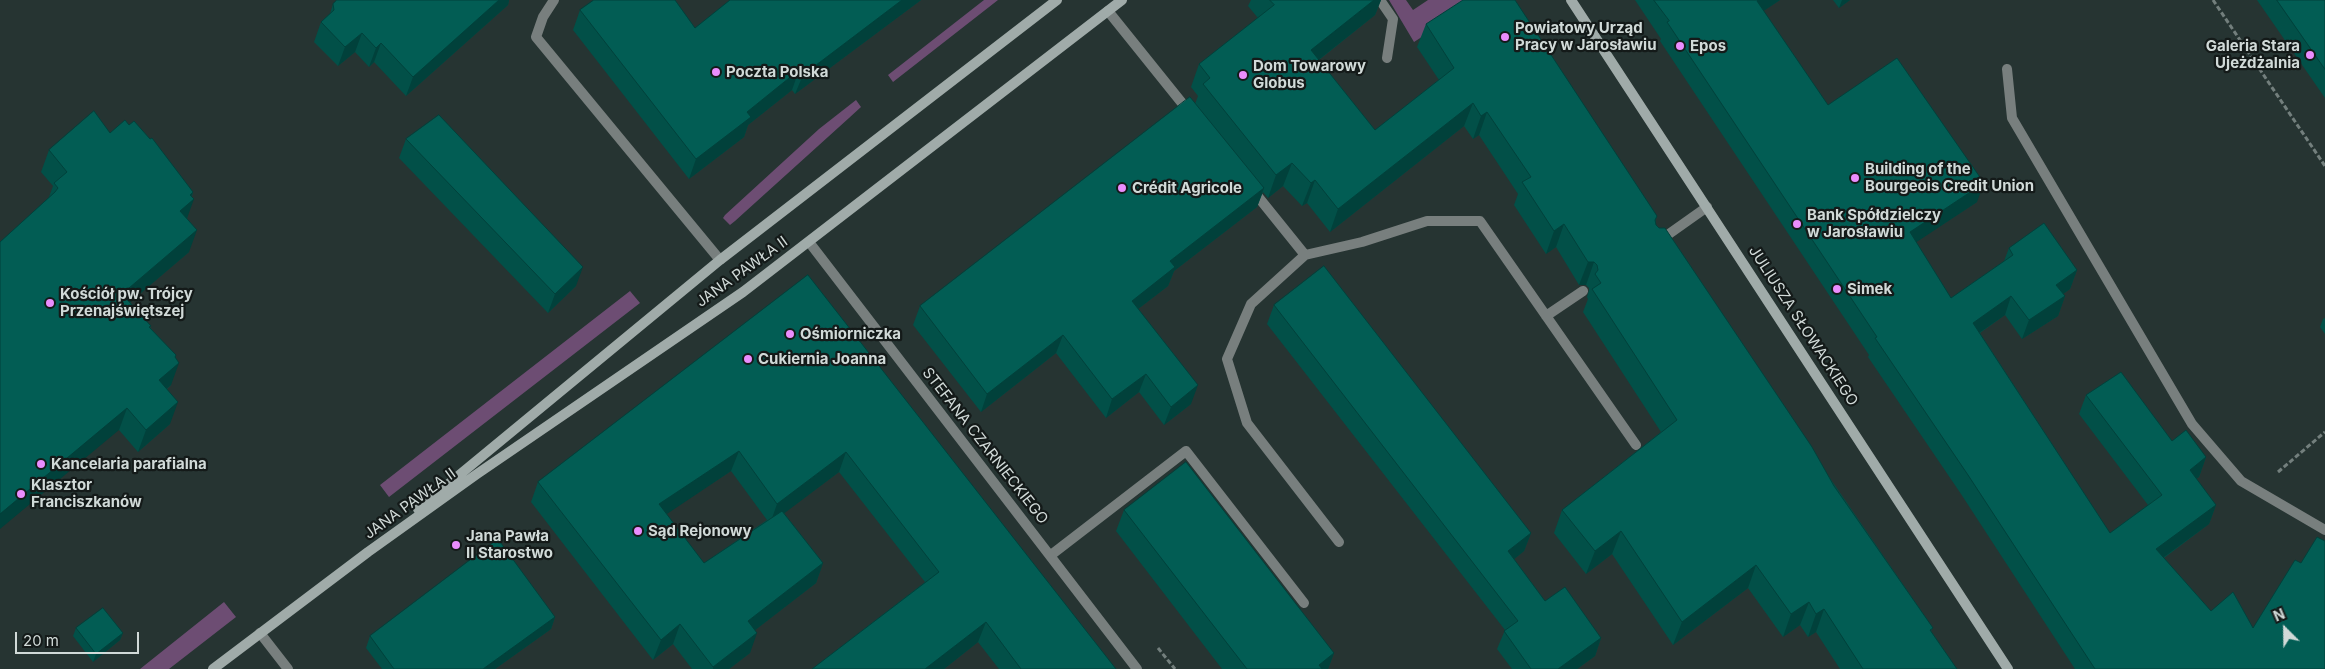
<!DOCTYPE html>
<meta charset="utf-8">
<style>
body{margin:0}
#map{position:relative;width:2325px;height:669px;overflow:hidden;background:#263432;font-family:Inter,sans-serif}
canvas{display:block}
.north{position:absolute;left:2260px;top:604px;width:50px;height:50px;-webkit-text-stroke:4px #141a19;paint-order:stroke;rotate:337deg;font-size:14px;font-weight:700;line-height:20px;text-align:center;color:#d1dad8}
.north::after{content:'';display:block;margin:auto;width:18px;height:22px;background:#d1dad8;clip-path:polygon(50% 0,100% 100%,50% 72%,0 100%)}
.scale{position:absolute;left:15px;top:632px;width:124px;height:22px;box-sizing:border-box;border:2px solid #d1dad8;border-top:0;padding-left:6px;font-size:15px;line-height:18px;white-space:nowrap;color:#d1dad8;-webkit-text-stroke:4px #141a19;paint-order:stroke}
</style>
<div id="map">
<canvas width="2325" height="669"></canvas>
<div class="north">N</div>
<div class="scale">20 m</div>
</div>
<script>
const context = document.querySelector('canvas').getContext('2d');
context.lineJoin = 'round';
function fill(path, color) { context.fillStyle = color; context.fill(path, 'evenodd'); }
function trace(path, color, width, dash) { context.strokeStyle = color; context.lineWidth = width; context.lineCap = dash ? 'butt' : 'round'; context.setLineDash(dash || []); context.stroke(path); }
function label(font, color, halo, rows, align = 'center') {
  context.font = font + ' Inter,sans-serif'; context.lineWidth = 4.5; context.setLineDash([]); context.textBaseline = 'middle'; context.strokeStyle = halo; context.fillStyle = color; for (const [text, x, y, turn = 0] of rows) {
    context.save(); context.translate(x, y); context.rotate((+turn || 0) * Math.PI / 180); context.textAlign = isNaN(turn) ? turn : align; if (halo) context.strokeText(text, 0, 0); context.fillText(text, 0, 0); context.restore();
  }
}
fill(new Path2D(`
 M984 0H998L893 82 888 75Z
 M1389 0H1406L1413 10 1428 0H1479L1414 42Z
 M856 100 861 107 849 118 735 221 730 225 723 218 725 215 819 129Z
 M630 291 640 303 389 497 380 485Z
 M224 602 236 617 169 669H140Z`), '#6d4d73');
trace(new Path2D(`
 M2213 0 2325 166
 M2278 472 2325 432
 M1158 648 1175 669`), '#737f7d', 3, [5, 2.5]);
trace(new Path2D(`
 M554 0 543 17 536 37 720 260
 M1380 0 1393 19 1387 58
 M1108 11 1190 113
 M2007 69 2012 118 2192 424 2241 481 2325 530
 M1251 188 1305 255 1362 242 1427 221H1480L1636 445
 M1659 241 1707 207
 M1305 255 1251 304 1227 359 1247 423 1339 542
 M1546 316 1583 291
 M1051 555 1186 451 1304 603
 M260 633 288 669`), '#787f7e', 10);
trace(new Path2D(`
 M809 242 1137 669`), '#787f7e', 10);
trace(new Path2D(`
 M1571 0 2008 669
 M418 509 720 260 1057 0
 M213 669 368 552 477 474 743 292 1122 0`), '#a0aba9', 10);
fill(new Path2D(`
 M337 0H509L508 5 406 96 374 62 369 67 355 52 338 66 314 42 321 22 330 14 333 4Z
 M730 0H921L795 94 792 90 748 125 744 137 689 179 573 30 580 10 695 28Z
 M1251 0H1381L1375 15 1319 60 1375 130 1439 80 1417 47 1426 24 1657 216 1655 222 1656 225 1933 628 1931 631 1957 669H1840L1816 632 1808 637 1800 625 1783 637 1748 588 1673 645 1612 554 1586 574 1554 533 1562 510 1661 432 1583 312 1588 299 1587 297 1589 290V288L1586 285H1579L1556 247 1546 254 1514 205 1518 194 1479 135 1473 139 1464 126 1330 232 1307 203 1302 206 1283 186 1268 198 1263 192 1257 207 1174 271 1168 286 1138 309 1191 404 1164 425 1139 392 1106 418 1056 353 981 412 913 325 920 306 1195 104 1198 96 1191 87 1199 64 1258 18 1248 6Z
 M1635 0H1780L1763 11 1828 105 1977 202 1916 242 1951 298 2004 261 2009 248 2077 270 2070 289 2063 294 2065 296 2058 316 2022 339 2005 315 1980 333 2110 533 2148 505 2079 414 2086 395 2172 441 2206 457 2199 477 2196 479 2216 505 2209 524 2164 558 2211 611 2253 628 2325 669H2075L1961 494 1868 357 1869 355 1660 41 1661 39Z
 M1833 0H1850L1839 8Z
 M2257 0H2325V98Z
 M129 125 193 192 187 219 189 252 130 302 175 358 171 385 167 389 170 424 138 452 119 430 49 197 53 186 41 172 49 150 110 133Z
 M406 139 576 286 548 313 399 158Z
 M808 275 1116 669H999L978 642 944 669H812L925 582 839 472 784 513 823 563 816 583 755 630 750 653 729 669H692L673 644 653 660 531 502 538 482ZM731 471 767 520 704 563 666 514Z
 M1274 305 1531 533 1524 551 1514 559 1545 601 1601 638 1595 656 1577 669H1512L1497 649 1505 630 1267 324Z
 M2325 318V334L2320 327 2323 319Z
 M1124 510 1334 653 1328 669H1222L1116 531Z
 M555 617 551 629 495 669H382L366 648 370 636Z
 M76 628 123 633 120 640 93 662 73 636Z`), '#025048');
fill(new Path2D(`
 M499 0H509L508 5 406 96 413 77Z
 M902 0H921L795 94 803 75Z
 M1374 0H1381L1375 15 1302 73 1311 50Z
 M1758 0H1780L1750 20 1757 1Z
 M1842 0H1850L1839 8Z
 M362 33 355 52 338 66 345 47Z
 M381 43 374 62 369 67 376 48Z
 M799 70 792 90 748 125 744 137 689 179 696 159 747 112Z
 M1473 103 1464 126 1330 232 1338 209Z
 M1487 112 1479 135 1473 139 1481 116Z
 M1292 163 1283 186 1268 198 1276 175Z
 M1315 180 1307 203 1302 206 1311 183Z
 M1984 183 1977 202 1903 251 1910 232Z
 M1264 188 1257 207 1174 271 1168 286 1125 319 1132 301 1170 261Z
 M193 192 189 203 194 199 186 221 180 211 190 195Z
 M1564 224 1556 247 1546 254 1554 231Z
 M197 230 189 252 114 316 122 294Z
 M1588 262H1594L1586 285H1579Z
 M583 267 576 286 548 313 555 294Z
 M2077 270 2070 289 2049 304 2056 285Z
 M2011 296 2005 315 1966 342 1973 323Z
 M2065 296 2058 316 2022 339 2029 320Z
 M1063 335 1056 353 981 412 987 394Z
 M176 355 171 370 179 363 171 385 151 402 159 380Z
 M1146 374 1139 392 1106 418 1112 399Z
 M1198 385 1191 404 1164 425 1171 407Z
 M178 402 170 424 138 452 146 430Z
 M127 408 119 430 0 529V514Z
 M739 451 731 471 652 524 659 504Z
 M846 452 839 472 770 524 777 504Z
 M2206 457 2199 477 2183 489 2190 470Z
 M2216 505 2209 524 2149 568 2156 549Z
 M1621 531 1612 554 1586 574 1595 551Z
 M1531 533 1524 551 1502 569 1508 551Z
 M823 563 816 583 741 641 748 621Z
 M1756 565 1748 588 1673 645 1682 622Z
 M1809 602 1800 625 1783 637 1791 614Z
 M1824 609 1816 632 1808 637 1816 614Z
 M555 617 551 629 495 669H483Z
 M986 622 978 642 944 669H925Z
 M680 624 673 644 653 660 661 640Z
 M123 633 120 640 93 662 96 654Z
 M757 633 750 653 729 669H713V667Z
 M1601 638 1595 656 1577 669H1558Z
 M1334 653 1328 669H1317L1319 665Z`), '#01413b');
const building = new Path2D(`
 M337 0H499L413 77 381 43 376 48 362 33 345 47 321 22 334 10 333 4Z
 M594 0H675L695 28 730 0H902L803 75 799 70 747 112 751 117 696 159 580 10Z
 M1270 0H1374L1311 50 1375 130 1454 68 1426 24 1463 0H1515L1657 216 1655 220 1656 225 1659 228H1665L1812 447 1834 486 1933 628 1930 630 1957 669H1863L1824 609 1816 614 1809 602 1791 614 1756 565 1682 622 1621 531 1595 551 1562 510 1677 420 1592 289 1601 283 1595 274 1598 270 1597 265 1594 262H1588L1564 224 1554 231 1522 182 1531 177 1487 112 1481 116 1473 103 1338 209 1315 180 1311 183 1292 163 1276 175 1203 84 1210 78 1199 64 1274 5Z
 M1654 0H1758L1757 1 1828 105 1897 58 1984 183 1910 232 1951 298 2013 255 2009 248 2044 223 2077 270 2056 285 2065 296 2029 320 2011 296 1973 323 2110 533 2162 495 2086 395 2121 372 2172 441 2186 430 2206 457 2190 470 2216 505 2156 549 2211 611 2233 592 2253 628 2295 560 2301 563 2317 537 2325 541V669H2095L1968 475 1875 338 1877 337 1667 22 1669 21Z
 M2277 0H2325V69Z
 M1190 97 1264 188 1170 261 1175 267 1132 301 1198 385 1171 407 1146 374 1112 399 1063 335 987 394 920 306Z
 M94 111 110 133 125 120 129 125 134 121 150 139 152 138 193 192 190 195 194 199 180 211 197 230 122 294 151 326 149 327 176 355 175 357 179 363 159 380 178 402 146 430 127 408 0 514V242L55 192 58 188 54 183 67 172 49 150Z
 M439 115 583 267 555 294 406 139Z
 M1324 266 1531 533 1508 551 1545 601 1565 587 1601 638 1558 669H1531L1504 631 1518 621 1274 305Z
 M808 275 1116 669H1021L986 622 925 669H812L939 572 846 452 777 504 739 451 659 504 704 563 782 511 823 563 748 621 757 633 713 667 680 624 661 640 538 482Z
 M1186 462 1334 653 1319 665 1322 669H1247L1124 510Z
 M498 539 555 617 483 669H394L370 636Z
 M103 608 123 633 96 654 76 628Z`);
fill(building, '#025d54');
trace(building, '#01413b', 1);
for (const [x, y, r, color] of [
 [1505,37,5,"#ea8dfd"],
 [1680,46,5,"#ea8dfd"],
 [2310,55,5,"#ea8dfd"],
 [716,72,5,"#ea8dfd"],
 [1243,75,5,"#ea8dfd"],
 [1855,178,5,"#ea8dfd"],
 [1122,188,5,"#ea8dfd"],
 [1797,224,5,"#ea8dfd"],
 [1837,289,5,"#ea8dfd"],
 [50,303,5,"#ea8dfd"],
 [790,334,5,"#ea8dfd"],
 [748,359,5,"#ea8dfd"],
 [41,464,5,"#ea8dfd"],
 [21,494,5,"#ea8dfd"],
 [638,531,5,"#ea8dfd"],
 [456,545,5,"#ea8dfd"]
]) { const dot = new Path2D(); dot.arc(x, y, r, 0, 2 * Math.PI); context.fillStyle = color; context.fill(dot); trace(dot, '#141a19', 2); }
label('bold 15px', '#d1dad8', '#141a19', [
 ["Powiatowy Urząd",1515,28],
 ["Pracy w Jarosławiu",1515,45],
 ["Epos",1690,46],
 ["Galeria Stara",2300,46,"right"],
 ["Ujeżdżalnia",2300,63,"right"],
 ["Dom Towarowy",1253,66],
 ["Globus",1253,83],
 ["Poczta Polska",726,72],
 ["Building of the",1865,169],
 ["Bourgeois Credit Union",1865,186],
 ["Crédit Agricole",1132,188],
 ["Bank Spółdzielczy",1807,215],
 ["w Jarosławiu",1807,232],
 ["Simek",1847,289],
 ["Kościół pw. Trójcy",60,294],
 ["Przenajświętszej",60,311],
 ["Ośmiorniczka",800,334],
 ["Cukiernia Joanna",758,359],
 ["Kancelaria parafialna",51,464],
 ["Klasztor",31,485],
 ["Franciszkanów",31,502],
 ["Sąd Rejonowy",648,531],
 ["Jana Pawła",466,536],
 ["II Starostwo",466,553]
], 'left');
label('15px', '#d1dad8', '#141a19', [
 ["JANA PAWŁA II",742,272,-36],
 ["JULIUSZA SŁOWACKIEGO",1803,326,57],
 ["STEFANA CZARNIECKIEGO",985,446,52],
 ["JANA PAWŁA II",410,504,-36]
]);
</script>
